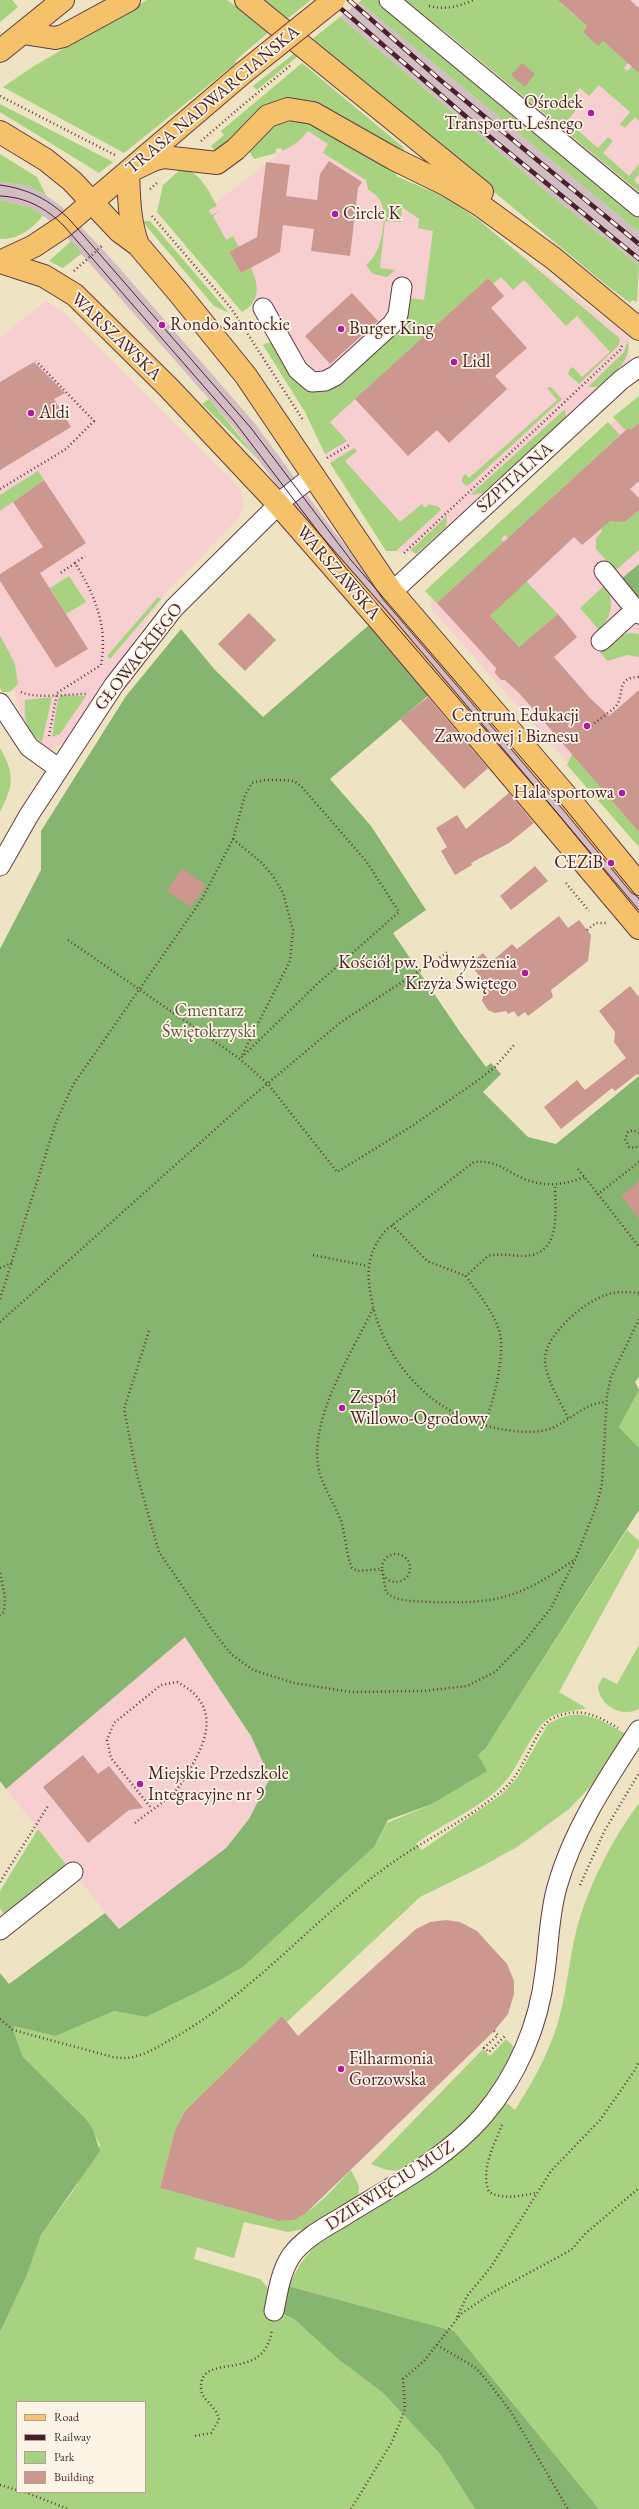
<!DOCTYPE html>
<meta charset="utf-8">
<style>
body{margin:0}
#map{position:relative;width:639px;height:2509px;overflow:hidden;background:#eee3c3;font-family:"EB Garamond",serif}
canvas{display:block}
.legend{position:absolute;left:16px;top:2401px;width:130px;height:92px;box-sizing:border-box;background:#fcf5e5;border:1px solid #b59f9b;margin:0;padding:5px 7px;list-style:none;font-size:12px;color:#4a1f2b}
.legend li{display:flex;align-items:center;gap:8px;height:20px}
.legend b{width:20px;border:1px solid #b59f9b}
</style>
<div id="map">
<canvas width="639" height="2509"></canvas>
<ul class="legend">
<li><b style="height:5px;background:#f5c16b"></b>Road</li>
<li><b style="height:5px;background:#4a1f2b"></b>Railway</li>
<li><b style="height:11px;background:#a7d380"></b>Park</li>
<li><b style="height:11px;background:#cb978f"></b>Building</li>
</ul>
</div>
<script>
const context = document.querySelector('canvas').getContext('2d');
context.lineJoin = 'round';
function fill(path, color) { context.fillStyle = color; context.fill(path, 'evenodd'); }
function trace(path, color, width, dash) { context.strokeStyle = color; context.lineWidth = width; context.lineCap = dash ? 'butt' : 'round'; context.setLineDash(dash || []); context.stroke(path); }
function label(font, color, halo, rows, align = 'center') {
  context.font = font + ' "EB Garamond",serif'; context.lineWidth = 3.5; context.setLineDash([]); context.textBaseline = 'middle'; context.strokeStyle = halo; context.fillStyle = color; for (const [text, x, y, turn = 0] of rows) {
    context.save(); context.translate(x, y); context.rotate((+turn || 0) * Math.PI / 180); context.textAlign = isNaN(turn) ? turn : align; if (halo) context.strokeText(text, 0, 0); context.fillText(text, 0, 0); context.restore();
  }
}
fill(new Path2D(`
 M494 0H639V192L448 34Z
 M316 124 488 245 511 246 628 337 630 360 417 553 386 551 325 454 314 404 206 211Z
 M46 301 65 313 234 482 242 492 244 505 237 520 165 594 67 741 49 750 28 733 0 651V338Z
 M639 399V843L432 610 430 590Z
 M185 1636 251 1736 270 1778 249 1819 226 1848 119 1929 6 1789Z`), '#f7cfd0');
fill(new Path2D(`
 M359 2 639 232V265L554 198 340 17Z
 M0 182 28 186 46 195 62 207 107 254 224 388 256 425 332 529 377 585 639 891V917L286 497 237 431 56 225 30 207 0 200Z`), '#d2bdc5');
fill(new Path2D(`
 M0 0H12L18 7 0 22Z
 M147 0H227L270 31 235 61 236 63 124 153 3 87 34 66Z
 M263 0H311L286 20Z
 M362 0H378L639 218V232L359 2Z
 M404 0H562V4L587 26 583 32 598 45 603 41 628 63 624 68 627 71 639 60V121L635 117 625 128 620 124 630 112 599 85 589 96 580 88 568 101 577 109 567 121 598 148 608 137 613 141 603 153 629 176 639 164V174L634 180 639 185V192L448 34Z
 M340 17 554 198 639 265 637 302 632 300 630 303 605 284 311 40Z
 M296 52 299 55 257 90 253 86Z
 M302 63 403 147 405 154C391 147 378 140 365 131 333 111 300 85 262 108 244 119 234 141 215 151L211 146 224 135 221 131Z
 M0 104 113 162 99 173 0 112Z
 M289 119 306 120 397 172 396 176 449 199 480 221 617 336 620 340 618 346 579 384 568 374 570 369 573 367 582 377 610 352 577 316 566 326 524 280 513 290 501 277 493 284 488 278 330 422 347 441 325 454 305 412 263 345 267 343H276L313 385 410 298 424 300 433 231 418 228 419 219 402 207 401 222 385 221 380 268 395 270 387 277 373 274 366 265C381 255 388 218 381 202 378 196 373 193 368 189L366 180 323 153 328 144 308 131C301 140 293 146 282 151L281 148 276 149V153L254 159 249 151 273 125Z
 M0 154 37 177 46 195 28 186 0 182Z
 M182 168C201 173 208 190 217 206L209 210 211 215 220 211 213 216 226 240 233 236 239 247 229 252 241 273 251 268C259 284 261 302 242 312L157 212 163 185Z
 M0 200 30 207 43 215C33 229 17 240 0 239Z
 M142 221H150L229 313 214 306Z
 M71 241 82 253 63 268 49 261Z
 M628 340C632 362 613 374 597 387H588L624 352Z
 M551 387 562 399 469 485 466 486 462 482V478L465 474 469 478 557 400 547 388Z
 M639 396V423L631 430 628 428 625 430 613 417Z
 M209 399 261 462 202 404Z
 M565 409 566 418 483 493 470 495Z
 M608 422 620 435 508 538 505 535 501 539 504 542 437 603 425 591Z
 M354 448 357 451 345 461 400 522 422 504 425 508 429 504 439 507 441 510 396 551H386L330 463Z
 M38 471 44 480 0 511V495Z
 M639 510V550L615 571 596 549V539L602 531 601 526 614 514 625 522Z
 M447 516 446 527 416 554 411 550Z
 M69 576 86 602 66 614 50 588Z
 M526 581 558 614 519 647 490 616Z
 M606 584C614 602 613 615 599 630L580 608Z
 M158 597 161 599 110 659 107 656Z
 M629 633 639 634V657L627 655 607 661 600 652 618 637Z
 M0 635 15 664 18 684 10 692H2L0 687Z
 M62 695 86 696 60 734 52 737 58 698Z
 M52 697 42 742C25 732 24 717 25 700Z
 M0 748C15 774 14 785 0 812Z
 M572 754 639 832V847L567 765Z
 M639 1390V1448L619 1427Z
 M627 1530 639 1541V1546L559 1692 586 1708C583 1710 559 1711 549 1718 532 1729 519 1768 502 1785 480 1809 442 1823 416 1844L422 1850 501 1795 517 1778 548 1724C581 1704 598 1719 628 1735L591 1786 569 1809 517 1847 477 1869 420 1897 287 2022 282 2016 185 2111 175 2130 160 2188 279 2221C309 2221 331 2190 351 2170L359 2186 358 2196 305 2229 288 2232 244 2222 234 2258 197 2247 194 2259 260 2279 268 2288 281 2313 294 2319 338 2359 383 2393 440 2454 475 2509H0V2332L27 2275 41 2235 73 2191 100 2145 86 2119 23 2057 13 2030 14 2026 56 2036 114 2011 146 2017 206 1988 243 1967 374 1847 387 1823 432 1804 486 1771 478 1755 485 1749ZM17 2402H145V2492H17Z
 M639 1645V1709C621 1718 599 1705 598 1686L603 1677 617 1684Z
 M639 1803V2509H599L454 2331 288 2286 301 2263 315 2246 412 2185 504 2101 515 2110C534 2080 553 2046 561 2011 568 1982 570 1953 578 1924 591 1880 612 1840 639 1803Z
 M38 1829 69 1868 17 1910 3 1913 0 1908V1891Z
 M506 2039 516 2049C493 2093 463 2131 421 2158 415 2162 407 2168 400 2170 389 2172 381 2168 371 2164L483 2049 490 2056Z`), '#a7d380');
fill(new Path2D(`
 M639 564V600L621 579Z
 M369 625 429 695 330 779 371 826 426 910 393 933 460 1032 486 1067 491 1063 501 1074 483 1092 528 1137 556 1144 639 1076V1377L635 1382 639 1390 619 1427 639 1448V1510L485 1749 478 1755 487 1771 432 1804 388 1820 374 1847 243 1967 206 1988 146 2017 114 2011 56 2036 14 2026 13 2030 23 2057 86 2119 93 2130 100 2151 41 2235 27 2275 0 2332V1973L9 1984 105 1913 119 1929 226 1848 249 1819 270 1778 251 1736 185 1637 6 1789 0 1781V949L41 870V831L126 696 181 629 215 670 263 717Z
 M288 2286 454 2331 599 2509H475L440 2454 383 2393 338 2359 294 2319 281 2313Z`), '#85b56e');
fill(new Path2D(`
 M558 0H630L639 8V73L603 41 598 46 583 32 587 26Z
 M522 63 535 74 525 87 511 75Z
 M329 161 362 182 358 188 350 256 311 251 314 229 283 225 280 252 241 273 229 252 257 237 266 162 290 165 286 196 317 200 320 174Z
 M488 278 504 296 491 308 527 348 495 376 507 389 449 443 437 430 408 456 355 399Z
 M352 293 378 321 330 364 305 336Z
 M34 362 65 393 54 399 71 427 0 470V382Z
 M639 423V481L630 489 639 498V510L625 522 610 521 582 545 574 537 490 616 519 647 558 614 577 637 554 657 590 698 609 716 639 690V832L520 694 505 680H501L495 673 496 668 437 603 628 428 631 430Z
 M44 480 86 543 40 573 88 649 56 668 0 581V574L43 547 13 502Z
 M249 613 276 640 245 671 218 644Z
 M428 697 488 768 464 789 400 719Z
 M509 793 534 823 509 843 471 863 472 865 455 875 441 851 447 847 436 828 457 815 466 829Z
 M535 866 548 881 511 910 500 896Z
 M182 868 206 885 191 907 167 891Z
 M559 916 568 928 579 920 591 935 588 961 551 990 553 997 528 1016 525 1012 518 1017 514 1011 508 1014 506 1011 495 1013 488 1010 482 1001 486 986 470 963 483 953 491 962 512 944 517 949Z
 M630 986 639 997V1076L637 1074 615 1091 612 1088 561 1129 544 1107 577 1080 585 1090 626 1058 614 1042 615 1032 599 1011Z
 M639 1181V1219L621 1196Z
 M83 1755 98 1774 109 1766 143 1808 129 1810 88 1843 43 1787Z
 M446 1920 460 1922 477 1931 507 1964 514 1981V1994L508 2014 494 2031 306 2213 294 2220 279 2221 160 2188 175 2130 185 2111 282 2016 298 2036 416 1929 430 1922Z`), '#cb978f');
const minor = new Path2D(`
 M389 0 639 207
 M263 308 298 370 312 382 325 381 335 376 392 324 398 315 402 287
 M604 571 639 614
 M392 592 621 380 639 367
 M601 641 635 610
 M0 703 29 747 58 768
 M0 866 29 815 114 685 174 608 286 497 313 476
 M0 1930 73 1872
 M274 2311C278 2292 280 2273 291 2256 305 2236 332 2224 352 2211 398 2183 447 2157 483 2116 517 2076 539 2025 545 1972 549 1943 549 1915 557 1887 573 1830 607 1779 639 1730`);
const major = new Path2D(`
 M246 0 482 192
 M23 33 55 38 63 36 129 0
 M0 51 63 0
 M0 132 46 160 72 181 119 231 138 245 178 292 246 376 392 592 575 806 639 884
 M138 245C129 221 129 197 128 172L153 160 164 157 217 163 236 149 268 116 288 109 313 113 394 159 447 185 480 205 553 258 639 329
 M0 262 44 276 75 295 169 388 278 504 382 623 639 928
 M0 262 34 246 64 226 243 73`);
trace(minor, '#633c42', 21);
trace(major, '#633c42', 24);
trace(new Path2D(`
 M429 6C445 10 458 7 473 0
 M0 96 115 155
 M237 110 292 64
 M201 141 237 110
 M150 189 157 183
 M152 216 231 308 303 420
 M74 271 103 245
 M327 458 351 444
 M0 489 66 449 94 421 36 361
 M404 553 620 350 623 343
 M75 563 85 556
 M21 692C36 699 67 694 86 694
 M588 728C597 721 608 714 616 706 625 695 615 677 639 677
 M49 736 57 693 101 665C108 626 95 595 75 563L59 574
 M233 839 262 863 273 876 283 893 293 930 290 961 241 1057
 M566 883 589 911
 M587 930 596 923H606
 M68 940 240 1059 268 1084 337 1172 412 1126 477 1081 495 1067 514 1045
 M639 1133 633 1130 628 1132 625 1139 629 1147 635 1148 639 1146
 M639 1162 598 1194 639 1247
 M578 1169 598 1194
 M584 1177C563 1186 543 1187 522 1178 503 1169 496 1160 474 1162L386 1230C368 1251 366 1270 371 1297 383 1362 434 1418 501 1429 516 1432 537 1434 552 1428 571 1420 584 1403 606 1402
 M392 1225 427 1261 466 1276
 M313 1255 368 1266
 M0 1268 12 1263
 M0 1299 56 1122 73 1085 202 899 233 839 245 795 252 783 265 780H282L294 781 301 786 366 861 399 912 316 985 240 1059
 M373 1309C352 1352 305 1425 320 1474 325 1490 335 1505 341 1521 346 1537 346 1554 352 1568L358 1571 381 1569
 M0 1322 249 1099 341 1022 448 952
 M149 1331 124 1409 137 1475 159 1552 213 1631 231 1654 253 1670 294 1683 351 1692 423 1691 467 1686 495 1672 523 1643 551 1608 575 1560 596 1507 602 1484 607 1395 611 1377 639 1319
 M568 1418C560 1401 545 1378 545 1359 545 1335 585 1301 606 1295 617 1291 628 1292 639 1293
 M484 1425C493 1405 505 1356 500 1334 495 1313 478 1294 466 1276L488 1256C501 1253 513 1256 526 1256 562 1253 555 1211 555 1185
 M382 1568a14 14 0 1 1 28 0a14 14 0 1 1-28 0Z
 M382 1570 386 1592C396 1602 414 1601 429 1602 496 1604 518 1599 574 1560
 M0 1573 5 1596 4 1612 0 1615
 M135 1823C147 1813 162 1804 174 1793 181 1785 186 1776 191 1767 210 1735 218 1703 177 1682L161 1685 114 1723 107 1740 111 1758 152 1809
 M0 1882 48 1806
 M580 1885 605 1830 639 1773
 M0 2019 13 2030 113 2057C121 2058 128 2059 136 2056 150 2053 164 2043 177 2036 253 1992 310 1923 381 1871 421 1840 471 1820 508 1785 525 1768 534 1732 551 1719 579 1706 594 1714 618 1728
 M494 2031 498 2035 484 2048 489 2052 505 2036
 M502 2125C494 2145 480 2170 489 2192 504 2200 519 2196 536 2193
 M457 2317 467 2296 491 2267 551 2171 600 2120 635 2070 639 2061
 M437 2345 476 2368 489 2383 511 2412 568 2509
 M195 2436 211 2433 219 2420C217 2406 202 2401 201 2389 199 2349 265 2386 272 2329
 M0 2485 17 2490
 M25 2492 68 2509
 M351 2509 392 2442 405 2409 403 2379 424 2361 461 2314 492 2293 571 2250 586 2233 639 2188`), '#633c42', 2.5, [1, 3]);
trace(minor, '#fff', 19);
trace(major, '#f5c16b', 22);
trace(new Path2D(`
 M0 185C29 189 50 200 70 220L251 428 350 559 563 806 639 899
 M0 196C26 197 46 208 64 226L234 421 345 567 558 814 639 913`), '#4a1f2b', 1);
const rail = new Path2D(`
 M331 0 485 133 639 259
 M349 0 439 79 639 244`);
trace(rail, '#4a1f2b', 4.5);
trace(rail, '#fcf5e5', 3, [9]);
const majorBridge = new Path2D(`
 M243 73 334 0`);
trace(majorBridge, '#633c42', 24, []);
trace(majorBridge, '#f5c16b', 22);
for (const [x, y, r, color] of [
 [591,113,4,"#b5179e"],
 [335,214,4,"#b5179e"],
 [162,325,4,"#b5179e"],
 [341,329,4,"#b5179e"],
 [454,362,4,"#b5179e"],
 [31,413,4,"#b5179e"],
 [587,726,4,"#b5179e"],
 [622,793,4,"#b5179e"],
 [611,863,4,"#b5179e"],
 [525,973,4,"#b5179e"],
 [342,1408,4,"#b5179e"],
 [140,1784,4,"#b5179e"],
 [341,2069,4,"#b5179e"]
]) { const dot = new Path2D(); dot.arc(x, y, r, 0, 2 * Math.PI); context.fillStyle = color; context.fill(dot); trace(dot, '#fcf5e5', 1.5); }
label('18px', '#4a1f2b', '#fcf5e5', [
 ["TRASA NADWARCIAŃSKA",213,100,-40],
 ["WARSZAWSKA",116,337,44],
 ["SZPITALNA",515,478,-42],
 ["WARSZAWSKA",338,573,49],
 ["GŁOWACKIEGO",139,657,-52],
 ["DZIEWIĘCIU MUZ",390,2186,-33]
]);
label('18px', '#4a1f2b', '#fcf5e5', [
 ["Ośrodek",583,103,"right"],
 ["Transportu Leśnego",583,124,"right"],
 ["Circle K",343,214],
 ["Rondo Santockie",170,325],
 ["Burger King",349,329],
 ["Lidl",462,362],
 ["Aldi",39,413],
 ["Centrum Edukacji",579,716,"right"],
 ["Zawodowej i Biznesu",579,737,"right"],
 ["Hala sportowa",614,793,"right"],
 ["CEZiB",603,863,"right"],
 ["Kościół pw. Podwyższenia",517,963,"right"],
 ["Krzyża Świętego",517,984,"right"],
 ["Zespół",350,1398],
 ["Willowo-Ogrodowy",350,1419],
 ["Miejskie Przedszkole",148,1774],
 ["Integracyjne nr 9",148,1795],
 ["Filharmonia",349,2059],
 ["Gorzowska",349,2080]
], 'left');
label('18px', '#654', '#fcf5e5', [
 ["Cmentarz",209,1011],
 ["Świętokrzyski",209,1032]
]);
</script>
